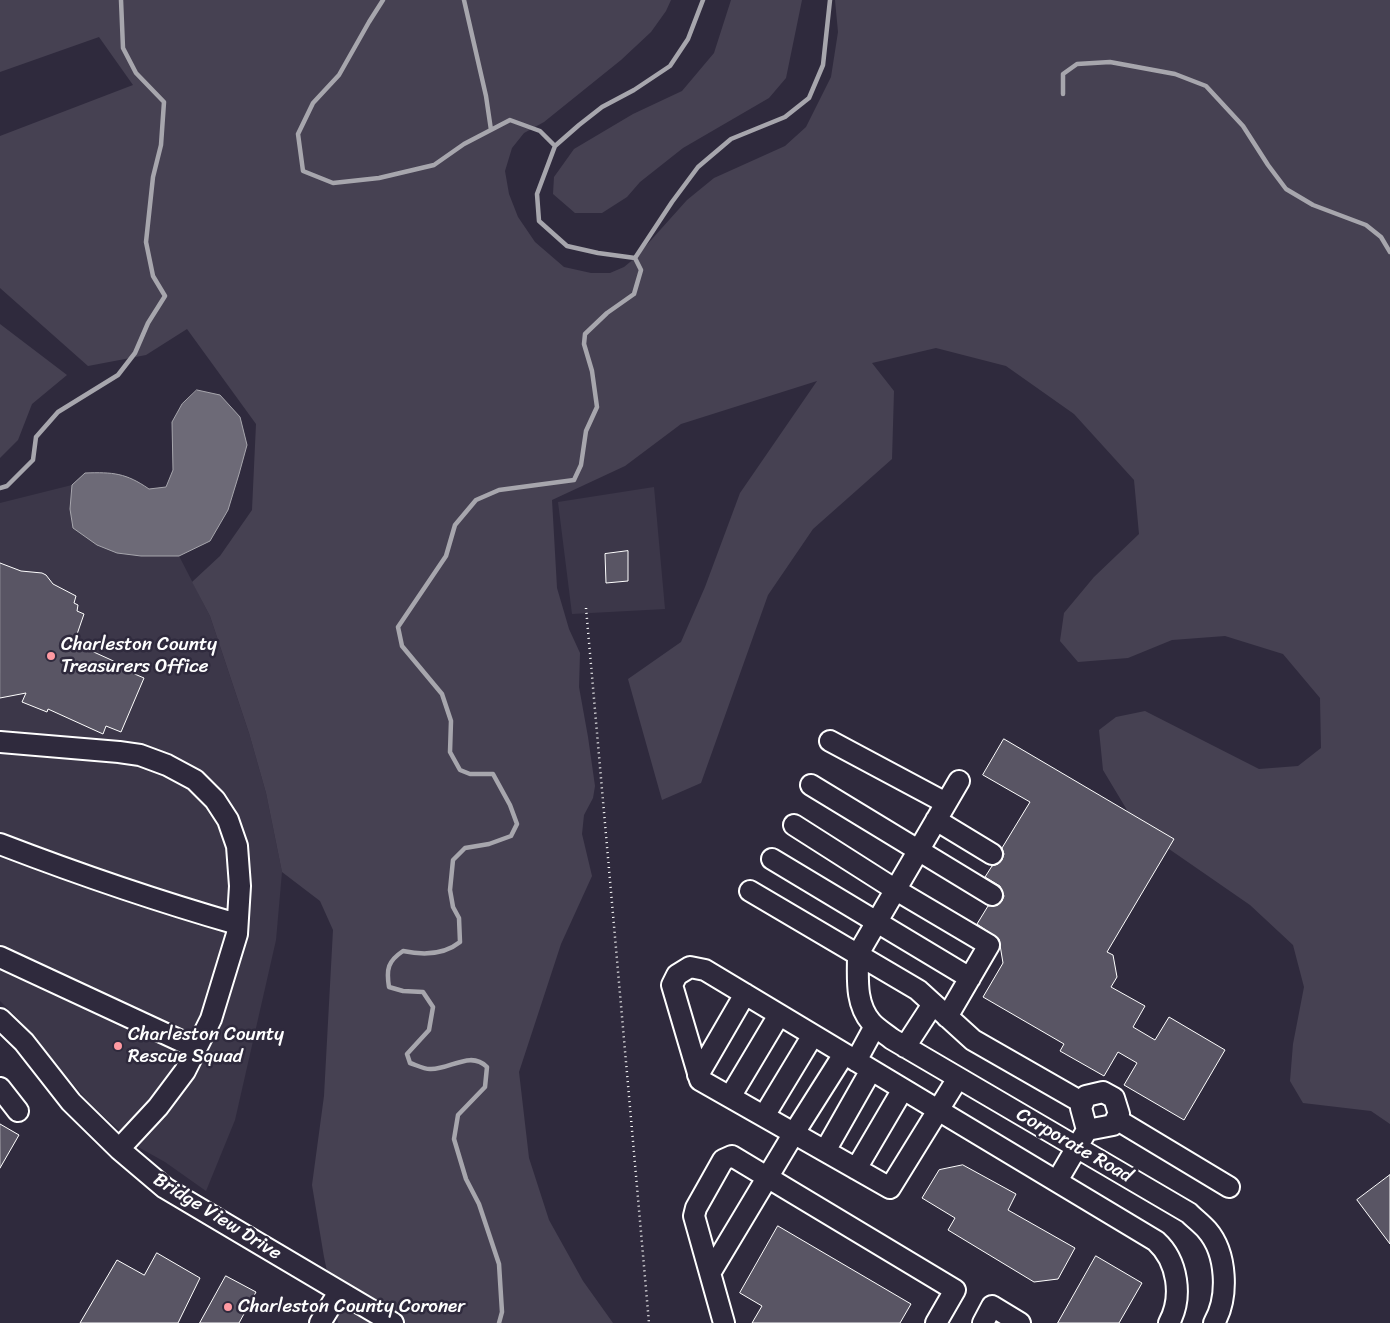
<!DOCTYPE html>
<style>
body{margin:0}
canvas{display:block;background:#2f2a3d}
</style>
<canvas width="1390" height="1323"></canvas>
<script>
const context = document.querySelector('canvas').getContext('2d');
context.lineJoin = 'round';
function fill(path, color) { context.fillStyle = color; context.fill(path, 'evenodd'); }
function trace(path, color, width, dash) { context.strokeStyle = color; context.lineWidth = width; context.lineCap = dash ? 'butt' : 'round'; context.setLineDash(dash || []); context.stroke(path); }
function label(font, color, halo, rows, align = 'center') {
  context.font = font + ' Sriracha,sans-serif'; context.lineWidth = 5; context.setLineDash([]); context.textBaseline = 'middle'; context.strokeStyle = halo; context.fillStyle = color; for (const [text, x, y, turn = 0] of rows) {
    context.save(); context.translate(x, y); context.rotate((+turn || 0) * Math.PI / 180); context.textAlign = isNaN(turn) ? turn : align; if (halo) context.strokeText(text, 0, 0); context.fillText(text, 0, 0); context.restore();
  }
}
fill(new Path2D(`
 M72 485 70 509 97 545 117 553 141 556H179L210 616 249 733 266 793 282 872 276 940 235 1120 206 1191 165 1162 140 1148 93 1107 51 1059 22 1023 0 1001V503Z
 M654 487 665 609 572 614 558 502Z`), '#3c3749');
fill(new Path2D(`
 M0 0H671L666 11 651 32 621 60 544 122 524 133 512 148 505 171 509 194 518 217 535 242 564 267 591 273H610L624 267 635 258 687 200 714 178 785 146 806 127 831 77 838 32 835 0H1390V1124L1371 1111 1303 1103 1290 1081 1293 1044 1304 987 1293 945 1250 905 1143 831 1127 810 1103 770 1099 730 1116 717 1145 711 1259 769 1298 766 1321 748 1320 698 1283 654 1225 636 1172 640 1128 658 1078 662 1060 641 1064 613 1094 577 1139 534 1134 480 1074 414 1006 366 936 348 872 363 894 391 892 459 813 529 768 595 701 783 662 800 628 679 681 642 705 587 740 493 817 381 681 424 625 466 552 500 557 588 569 629 580 653 579 687 588 737 595 786 593 798 584 815 582 834 592 876 561 944 519 1072 529 1158 549 1220 583 1281 613 1323H338L324 1257 312 1185 324 1096 333 930 320 901 282 872 266 793 249 733 210 616 192 582 220 556 252 510 256 424 187 329 146 355 88 366 0 288V136L133 85 99 37 0 72Z
 M731 0H802L786 78 769 98 683 148 640 182 627 197 602 213H575L553 194 554 177 574 149 633 114 682 91 714 53Z
 M0 324 67 375 32 404 18 440 0 458Z`), '#464152');
const water = new Path2D(`
 M197 390 220 395 240 417 247 445 239 474 228 510 210 541 179 556H141L117 553 97 545 73 528 70 509 72 485 85 473C113 472 126 473 149 489L166 487 173 470 172 422 182 404Z`);
fill(water, '#6d6a77');
trace(water, '#a7a6ad', 1);
trace(new Path2D(`
 M383 0 369 22 339 75 313 103 298 134 303 171 333 183 379 178 434 165 464 144 510 120 540 131 555 146 537 194 539 221 567 246 598 253 635 258 672 202 698 167 731 139 785 117 809 98 823 65 830 0
 M464 0 486 96 491 130
 M1063 94V74L1077 64 1110 62 1175 74 1206 86 1243 126 1268 165 1286 189 1313 205 1366 225 1381 237 1390 252
 M555 146 579 125 602 107 634 90 670 66 688 39 703 0
 M0 488 7 486 33 460 36 437 58 412 118 375 135 353 148 323 165 296 153 276 146 242 153 177 161 145 164 102 136 73 123 48 121 0
 M499 1323 502 1312 499 1264 479 1204 466 1179 454 1139 458 1115 485 1087 487 1067C470 1050 450 1070 430 1069 424 1069 416 1065 410 1063L407 1054 429 1030 433 1007 423 992 403 991 389 987C386 969 388 961 403 951 422 955 444 955 460 942L459 918 453 907 450 890 453 860 465 848 489 844 511 836 517 824 510 805 493 774H470L460 770 450 752 451 721 442 694 402 646 398 627 446 556 455 525 476 500 499 490 574 480 581 465 586 431 597 407 592 371 584 344 585 334 607 313 634 294 641 270 635 258`), '#a7a6ad', 4.5);
const building = new Path2D(`
 M628 551V581L606 583 605 554Z
 M0 563 21 571 42 573 46 575 53 584 76 596 74 603 78 605 77 611 84 614 74 643 131 669 130 672 144 678 121 732 106 726 103 734 48 709 47 712 22 702 26 693 0 698Z
 M1004 739 1174 839 1107 952 1113 955 1117 977 1111 987 1145 1006 1133 1027 1155 1040 1169 1017 1225 1050 1184 1120 1124 1085 1137 1063 1118 1052 1104 1076 1060 1051 1064 1044 983 997 1003 963 999 939 977 924 988 906 998 905 1002 901 1004 896 1000 886 985 877 992 866 998 864 1002 860 1004 854 1002 848 1030 802 983 775Z
 M0 1124 19 1135 0 1168Z
 M963 1165 1016 1194 1008 1210 1075 1248 1058 1279 1034 1282 948 1230 955 1218 922 1198 939 1170Z
 M1390 1175V1244L1357 1200Z
 M778 1226 911 1304 900 1323H752L762 1306 740 1293Z
 M157 1253 200 1278 178 1323H80L117 1260 144 1275Z
 M1096 1256 1142 1283 1119 1323H1058Z
 M226 1276 256 1292 239 1323H200Z`);
fill(building, '#595564');
trace(building, '#fff', 1);
const minor = new Path2D(`
 M830 741 946 803
 M0 742 119 752 140 755 167 765 195 780 215 800 228 820 237 846 240 886 237 934 211 1019 185 1071 158 1107 119 1149
 M959 781 858 954C858 978 855 1003 871 1022 877 1029 886 1034 892 1039L1189 1213C1195 1219 1202 1224 1207 1230 1227 1253 1229 1297 1214 1323
 M811 785 992 895
 M936 820 992 854
 M794 825 896 890 989 945 947 1017
 M0 844C78 874 157 901 237 924
 M772 859 970 978
 M750 891 918 990 973 1040 1083 1103
 M0 957 196 1048
 M0 1019 24 1042 71 1102 119 1149 165 1188 393 1323
 M905 1047 933 1004
 M856 1061 875 1026
 M698 1075 745 994
 M958 1078 890 1188 700 1080 672 985 677 975 690 967 705 970 1156 1241C1178 1261 1183 1297 1169 1323
 M0 1088 18 1111
 M730 1097 779 1015
 M764 1116 813 1035
 M1116 1119 1229 1187
 M825 1151 871 1070
 M856 1169 903 1089
 M1057 1181 1087 1130 1081 1108 1086 1096 1103 1092 1114 1098 1119 1114 1113 1125 1087 1130
 M710 1273 794 1133 844 1054
 M320 1323 339 1292
 M724 1323 694 1216 696 1208 723 1160 732 1156 955 1290 936 1323
 M983 1323 992 1306 1020 1323`);
trace(minor, '#fff', 24);
trace(new Path2D(`
 M586 608 649 1323`), '#fff', 2.5, [1, 4]);
trace(minor, '#2f2a3d', 20);
for (const [x, y, r, color] of [
 [51,656,5,"#ff9aa2"],
 [118,1046,5,"#ff9aa2"],
 [228,1307,5,"#ff9aa2"]
]) { const dot = new Path2D(); dot.arc(x, y, r, 0, 2 * Math.PI); context.fillStyle = color; context.fill(dot); trace(dot, '#2f2a3d', 2); }
label('19px', '#fff', '#2f2a3d', [
 ["Charleston County",61,645],
 ["Treasurers Office",61,667],
 ["Charleston County",128,1035],
 ["Rescue Squad",128,1057],
 ["Charleston County Coroner",238,1307]
], 'left');
label('19px', '#fff', '#2f2a3d', [
 ["Corporate Road",1074,1146,30],
 ["Bridge View Drive",217,1217,32]
]);
</script>
